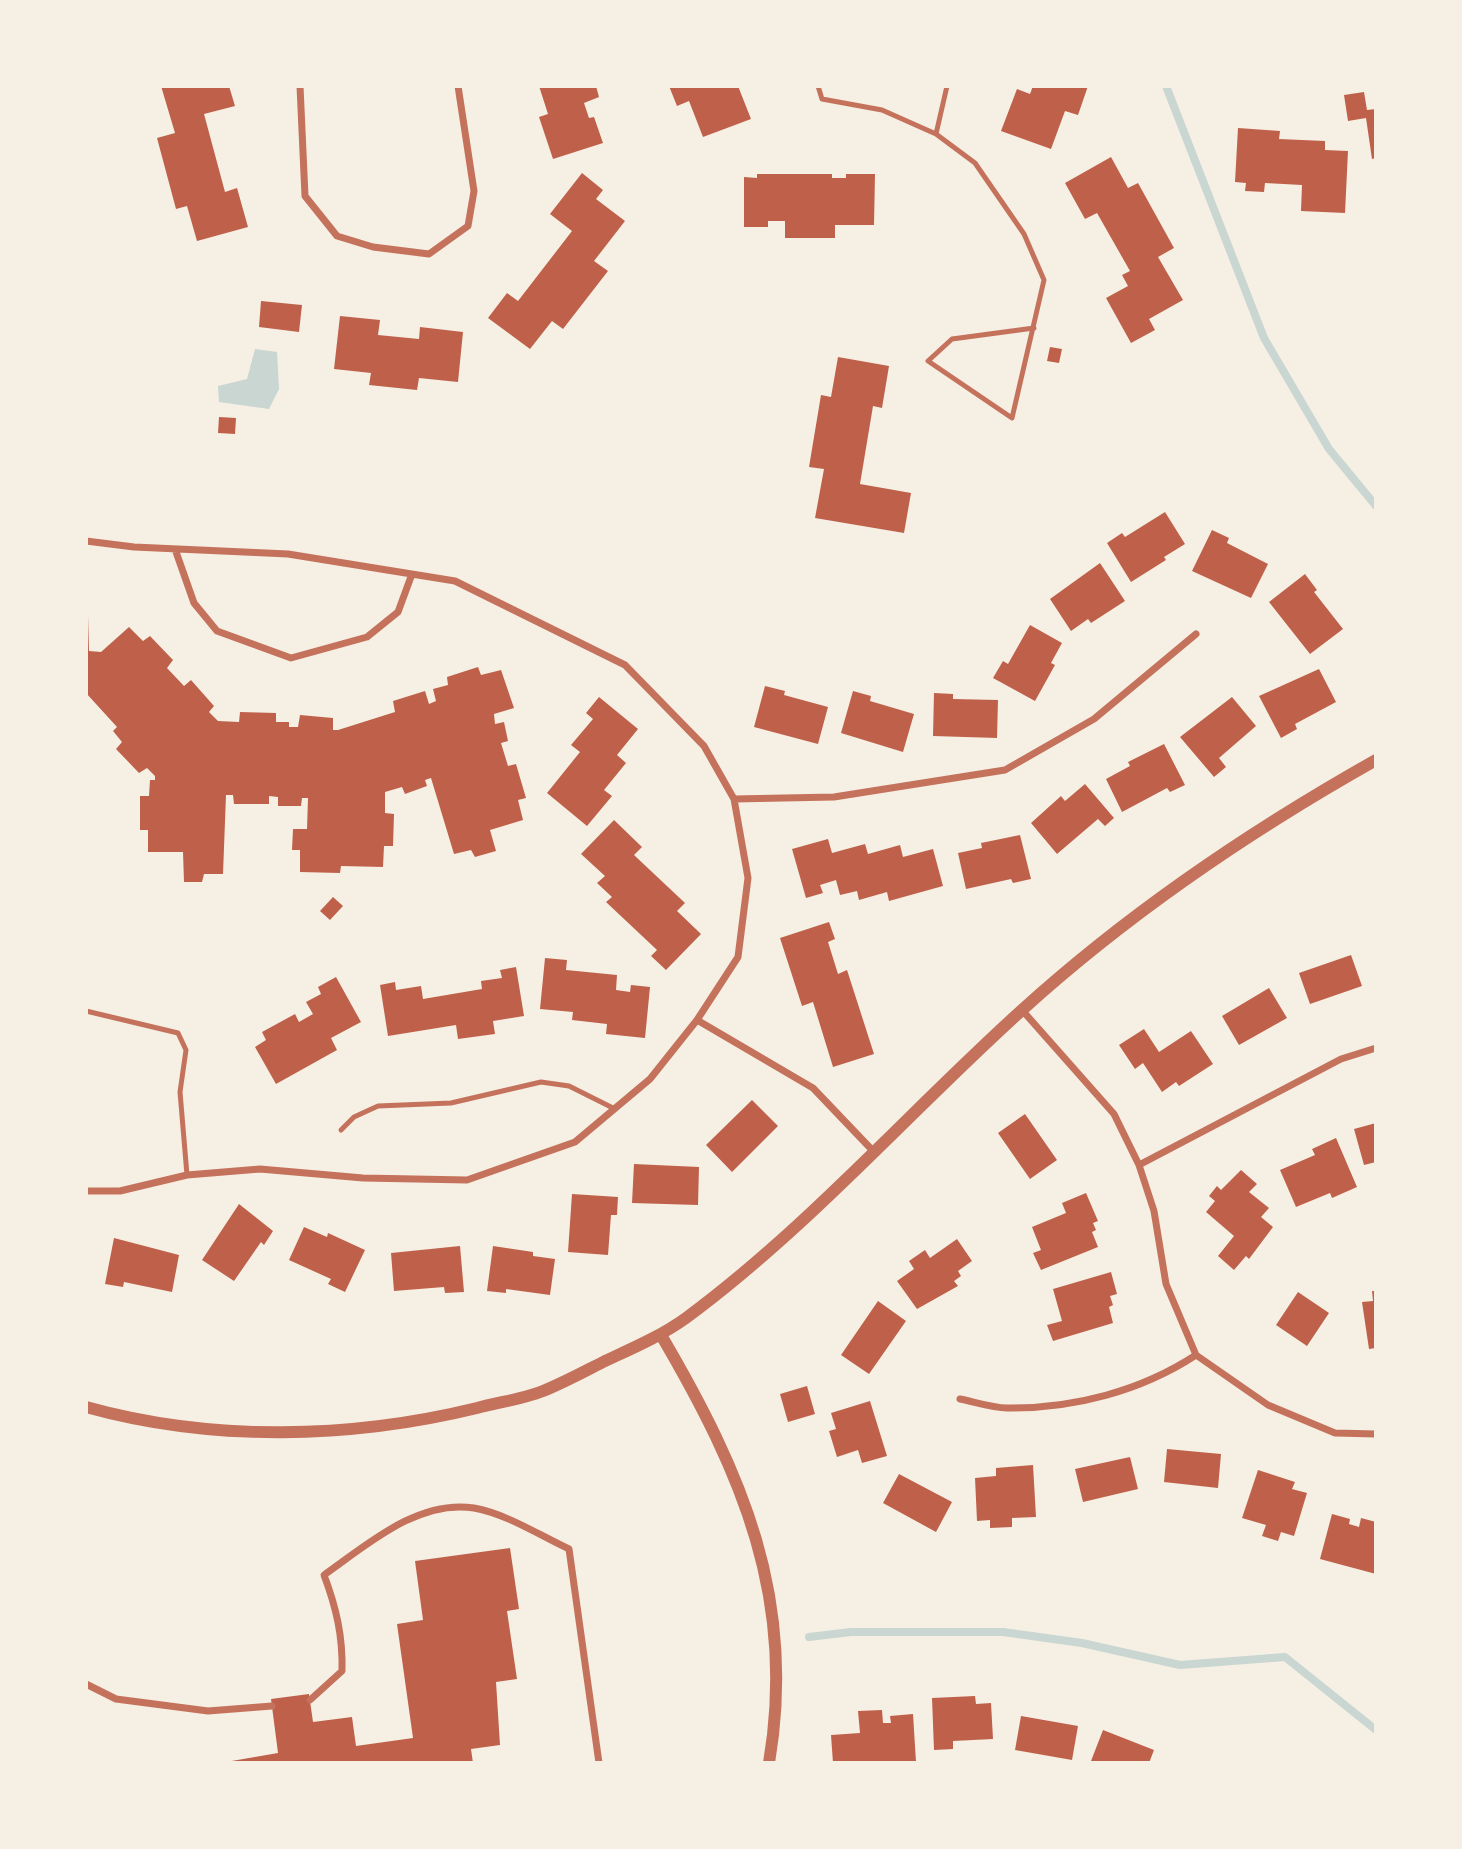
<!DOCTYPE html>
<style>
body{margin:0}
#map{position:relative;width:1462px;height:1849px;overflow:hidden;background:#f6efe4;font-family:Lato,sans-serif}
canvas{display:block}
.frame{position:absolute;inset:0;border:88px solid #f6efe4;pointer-events:none}
</style>
<div id="map">
<canvas width="1462" height="1849"></canvas>
<div class="frame"></div>
</div>
<script>
const context = document.querySelector('canvas').getContext('2d');
context.lineJoin = 'round';
function fill(path, color) { context.fillStyle = color; context.fill(path, 'evenodd'); }
function trace(path, color, width, dash) { context.strokeStyle = color; context.lineWidth = width; context.lineCap = dash ? 'butt' : 'round'; context.setLineDash(dash || []); context.stroke(path); }
fill(new Path2D(`
 M255 349 277 352 279 389 269 409 219 402 218 386 247 379Z`), '#c9d6d2');
trace(new Path2D(`
 M1166 86 1264 338 1329 449 1376 506
 M809 1637 851 1632H1003L1082 1643 1180 1665 1285 1657 1376 1730`), '#c9d6d2', 8);
fill(new Path2D(`
 M161 86H229L235 106 204 114 225 192 237 188 248 227 197 241 187 206 176 209 157 138 175 133Z
 M539 86H596L599 97 584 103 589 118 594 117 603 143 553 159 539 117 548 114Z
 M669 86H738L751 119 703 137 689 101 677 106Z
 M1033 86H1088L1078 115 1065 111 1051 149 1001 131 1017 89 1030 94Z
 M1364 92 1367 110 1376 109V158L1372 159 1366 118 1348 121 1344 95Z
 M1238 128 1280 131 1279 139 1325 141V150L1348 151 1345 213 1301 211 1302 185 1265 183 1264 192 1245 191 1246 183 1235 182Z
 M1111 157 1128 188 1138 183 1174 248 1158 257 1183 300 1149 319 1155 330 1131 343 1106 298 1128 286 1122 275 1130 271 1097 213 1085 219 1065 183Z
 M582 173 603 190 596 199 625 221 594 261 608 271 563 329 552 321 530 349 488 318 507 293 518 301 572 231 550 214Z
 M757 174H832V178H846V174H875L874 225H835V238H785V221H768V227H744V177L757 178Z
 M261 301 302 305 299 332 259 327Z
 M340 316 380 320 378 335 419 339 420 327 463 332 458 382 419 378 417 390 369 385 371 373 334 369Z
 M1050 347 1062 349 1059 363 1047 361Z
 M838 357 889 366 882 408 873 406 860 484 911 493 904 533 815 518 824 469 809 467 821 395 831 397Z
 M219 417 236 418 235 434 218 433Z
 M1165 512 1185 544 1164 557 1166 560 1131 582 1107 543 1122 533 1125 537Z
 M1212 530 1229 538 1227 543 1268 564 1251 598 1192 571Z
 M1100 563 1125 601 1091 623 1088 619 1071 631 1050 599Z
 M1305 574 1317 590 1314 592 1343 629 1310 654 1269 602Z
 M86 616H88L89 651 101 652 129 627 143 641 150 636 173 660 167 668 184 686 191 680 214 706 209 712 218 721 239 722 240 712 276 713V722H289V727H298L300 715 333 718V730H338L395 712 393 701 425 691 429 704 436 701 433 689 448 685 447 677 478 667 481 675 501 670 514 708 494 714 495 724 504 722 508 741 501 743 508 766 516 764 526 798 518 800 523 820 490 830 496 851 475 857 471 850 454 854 431 778 425 780 427 786 405 794 402 787 385 792V813L394 814 393 846H384L383 867 341 866 340 873 300 872V850H292L293 829H307L308 798H302L301 806H278V797L269 796V804H234L233 795H226L223 874H204L202 882H184L183 852H148V830H140V796H149L150 780H155V776L147 768 139 773 116 749 122 742 113 731 117 727 86 693Z
 M1030 625 1062 643 1051 663 1055 665 1035 701 993 678 1003 661 1008 664Z
 M1319 669 1336 702 1295 724 1297 729 1281 738 1259 696Z
 M765 686 785 691 784 695 828 707 818 744 754 727Z
 M853 691 871 696 870 701 914 714 903 752 841 733Z
 M934 693 953 694V699L998 700 997 738 933 736Z
 M599 697 638 729 617 755 626 763 604 790 612 796 587 826 547 793 580 752 571 745 593 719 586 713Z
 M1232 697 1256 726 1219 758 1226 767 1214 777 1180 737Z
 M1164 744 1185 785 1170 792 1167 788 1122 812 1106 779 1130 766 1128 762Z
 M1085 784 1114 818 1105 826 1098 819 1057 854 1031 823 1061 796 1065 801Z
 M614 820 642 847 634 855 685 903 677 911 701 934 666 970 651 956 657 950 606 902 612 897 597 883 605 876 581 854Z
 M1020 835 1031 879 1013 883 1011 879 966 889 958 853 982 848 981 843Z
 M828 839 832 853 865 844 868 854 900 845 903 857 933 849 943 886 889 901 887 892 859 900 857 891 840 895 836 880 820 885 823 893 806 898 792 849Z
 M333 897 343 906 330 920 320 911Z
 M829 922 835 939 828 942 838 974 847 970 874 1054 833 1067 813 1002 802 1006 780 938Z
 M1351 955 1362 986 1310 1004 1299 973Z
 M545 958 567 960 566 970 617 975 616 990 630 992 631 985 650 987 645 1038 606 1034 607 1024 572 1020 573 1012 540 1009Z
 M516 967 524 1016 493 1021 495 1034 458 1039 456 1025 388 1036 380 985 395 982 396 990 421 986 423 999 482 989 481 981 502 978 500 970Z
 M336 977 361 1022 331 1038 337 1050 276 1084 255 1047 266 1040 262 1032 295 1014 299 1022 313 1014 306 1002 321 994 318 987Z
 M1269 988 1287 1018 1239 1045 1222 1016Z
 M1144 1029 1159 1052 1191 1031 1213 1064 1179 1086 1176 1082 1162 1092 1143 1063 1135 1069 1119 1045Z
 M752 1100 778 1126 732 1172 706 1145Z
 M1025 1114 1057 1160 1030 1179 998 1133Z
 M1376 1123V1162L1364 1165 1354 1129Z
 M1336 1138 1357 1187 1332 1198 1330 1193 1296 1207 1280 1170 1315 1155 1312 1149Z
 M634 1164 699 1167 698 1205 632 1203Z
 M1241 1170 1257 1184 1249 1192 1269 1208 1261 1217 1273 1227 1249 1259 1246 1256 1234 1270 1218 1256 1234 1236 1206 1212 1215 1201 1209 1196 1217 1186 1221 1190Z
 M1086 1193 1098 1221 1093 1223 1096 1230 1092 1232 1098 1247 1041 1270 1033 1253 1041 1250 1032 1227 1066 1213 1062 1203Z
 M572 1194 618 1197 617 1215H611L608 1255 568 1252Z
 M239 1204 273 1231 264 1245 261 1242 234 1281 202 1260Z
 M304 1227 327 1237 328 1233 365 1250 345 1292 328 1284 331 1279 289 1260Z
 M114 1238 179 1255 172 1292 124 1282 123 1287 105 1284Z
 M957 1239 972 1261 958 1271 961 1276 954 1281 958 1286 917 1309 897 1281 914 1269 909 1261 925 1250 930 1258Z
 M460 1246 464 1292 445 1293 444 1287 394 1291 391 1253Z
 M493 1246 533 1252V1256L555 1259 550 1295 506 1289V1293L487 1291Z
 M1111 1272 1117 1294 1110 1296 1113 1305 1109 1307 1113 1323 1053 1341 1047 1325 1062 1321 1053 1289Z
 M1372 1291H1376V1348L1369 1349 1362 1302 1373 1301Z
 M1298 1292 1329 1313 1307 1346 1276 1325Z
 M878 1301 906 1321 869 1374 841 1355Z
 M807 1386 815 1414 788 1422 780 1394Z
 M870 1401 887 1456 862 1463 858 1450 837 1457 829 1431 836 1429 831 1413Z
 M1167 1449 1221 1454 1218 1488 1164 1482Z
 M1130 1457 1138 1489 1083 1502 1075 1469Z
 M1033 1465 1036 1517 1012 1518V1527L990 1528V1520L977 1521 975 1478 996 1476V1468Z
 M1258 1470 1295 1482 1292 1489 1307 1493 1294 1536 1281 1532 1278 1541 1262 1536 1266 1525 1242 1518Z
 M899 1474 952 1502 936 1532 883 1503Z
 M1332 1514 1350 1519 1349 1524 1359 1527 1361 1518 1376 1522V1574L1320 1559Z
 M510 1548 519 1609 507 1611 517 1679 496 1682 500 1745 471 1749 473 1763H220L278 1753 271 1699 309 1694 313 1722 352 1717 356 1746 413 1738 397 1624 423 1620 415 1561Z
 M975 1696 976 1704 991 1703 993 1739 953 1741V1749L934 1750 932 1698Z
 M882 1710 883 1723H891L890 1716 913 1714 916 1762 833 1763 831 1735 860 1733 858 1711Z
 M1021 1716 1078 1726 1072 1760 1015 1750Z
 M1103 1730 1154 1750 1149 1763 1091 1761Z`), '#bf614a');
trace(new Path2D(`
 M818 86 822 99 882 110 936 134
 M947 86 936 134 975 163 1024 234 1044 280 1012 418 928 361 952 339 1034 328
 M86 1011 178 1033 186 1050 180 1092 187 1175
 M341 1130 354 1117 378 1106 451 1103 541 1082 569 1086 615 1109`), '#c5725c', 5);
trace(new Path2D(`
 M300 86 305 196 337 236 373 247 429 254 468 226 474 191 458 86
 M86 541 134 547 288 554 455 581 625 665 704 746 734 799 748 878 738 957 697 1020 650 1079 575 1142 467 1180 363 1178 260 1169 187 1175 120 1191H86
 M175 549 194 603 217 631 291 658 367 637 398 612 412 574
 M734 799 834 797 1005 770 1094 719 1196 634
 M1022 1010 1114 1114 1139 1165 1154 1211 1166 1284 1196 1355 1268 1405 1335 1433 1376 1434
 M697 1020 813 1088 875 1153
 M1139 1165 1341 1059 1376 1048
 M960 1399C975 1402 992 1408 1007 1408 1073 1409 1141 1391 1196 1355
 M86 1684 116 1699 208 1711 272 1706
 M310 1700 342 1671C343 1636 336 1607 324 1575 367 1545 418 1499 474 1508 507 1514 539 1535 569 1549L599 1763`), '#c5725c', 7);
trace(new Path2D(`
 M661 1335C742 1473 797 1599 769 1763
 M86 1407C212 1442 350 1439 477 1408 499 1402 523 1399 543 1391 565 1382 585 1371 605 1361 633 1348 661 1336 686 1318 809 1227 909 1112 1022 1010 1130 912 1250 831 1376 760`), '#c5725c', 12);
</script>
